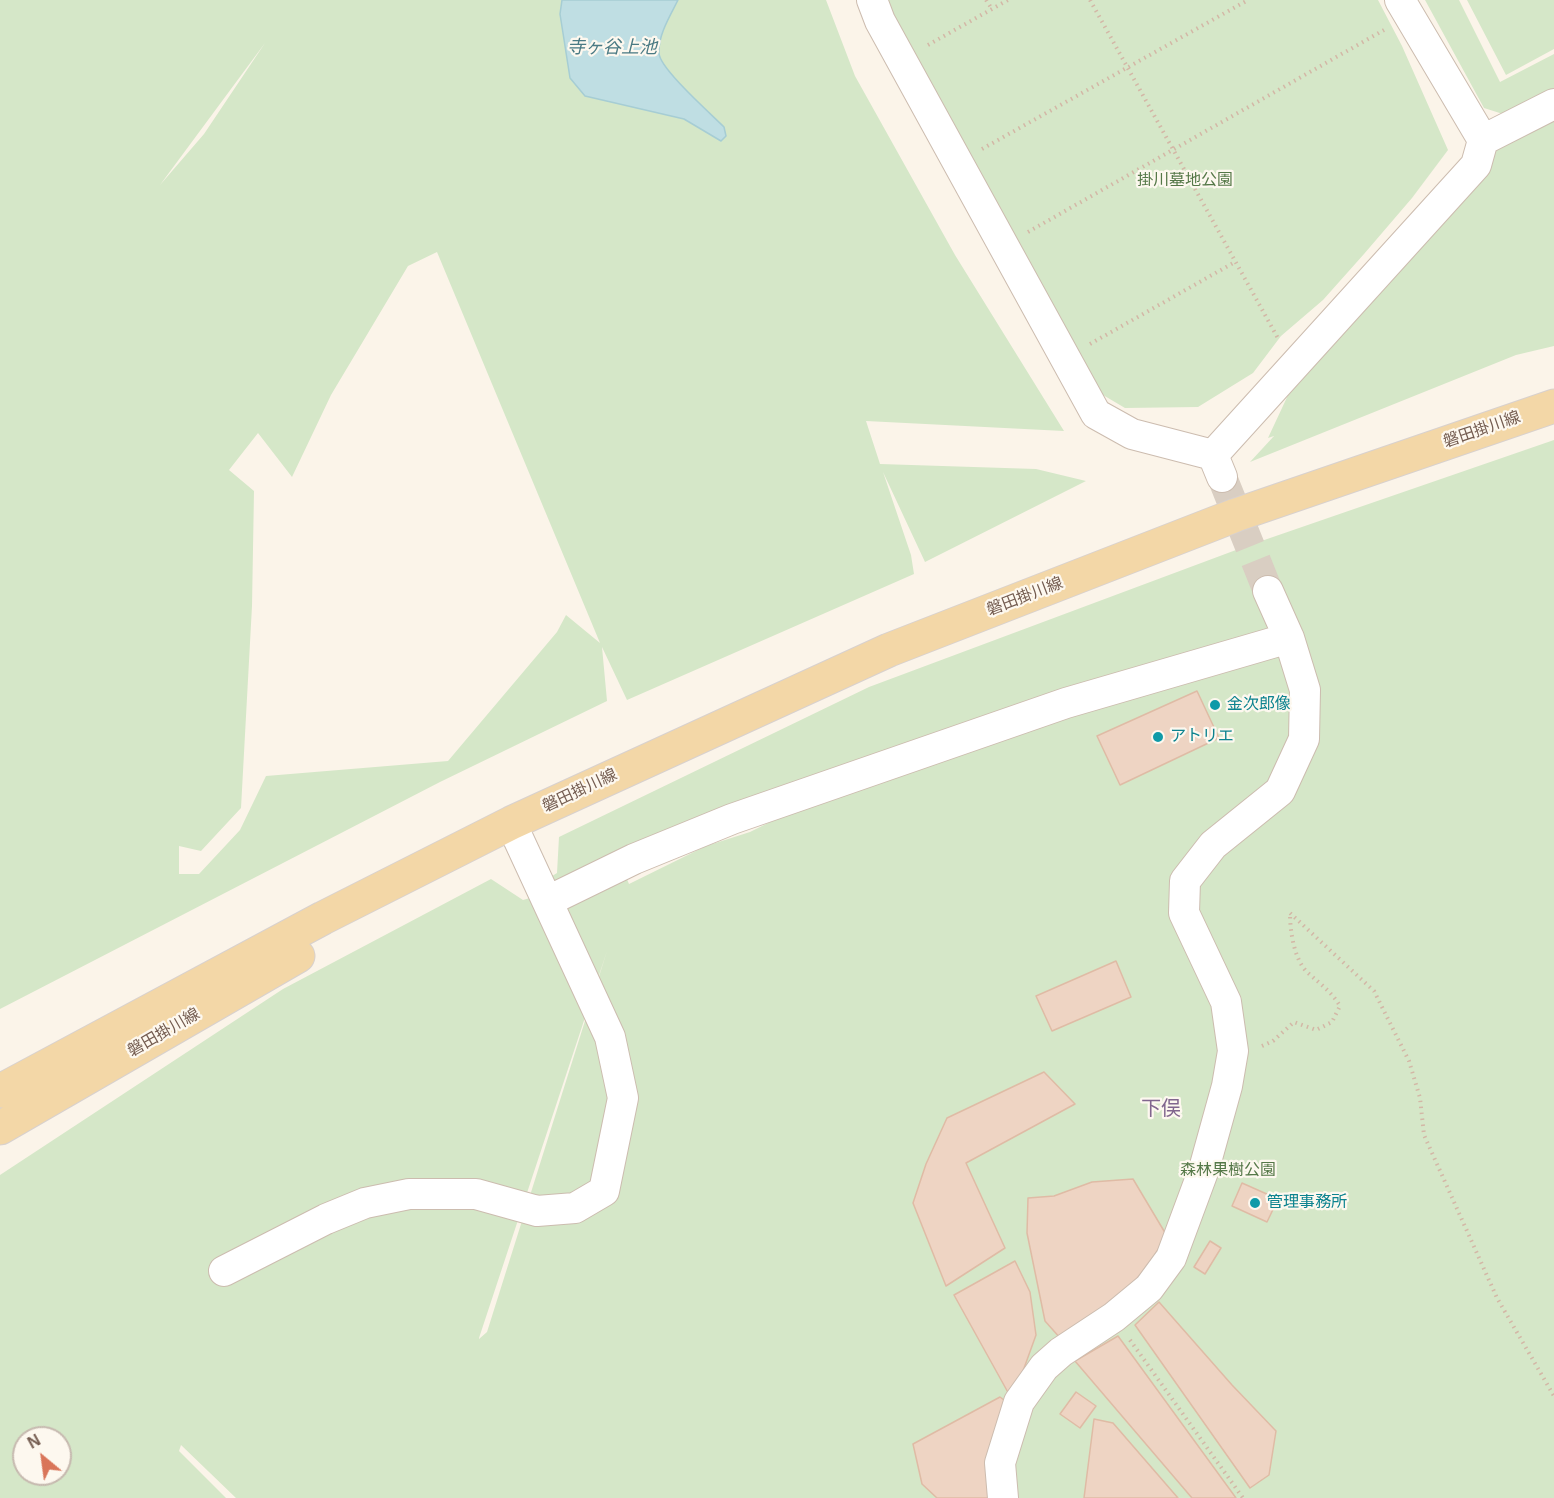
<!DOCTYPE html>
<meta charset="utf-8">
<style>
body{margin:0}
#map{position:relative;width:1554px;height:1498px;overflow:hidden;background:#fbf4e9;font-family:Helvetica,sans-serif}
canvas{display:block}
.north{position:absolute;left:12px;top:1426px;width:60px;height:60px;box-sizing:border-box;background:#fdf8ef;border:2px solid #c6b9af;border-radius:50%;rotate:331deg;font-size:16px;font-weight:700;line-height:24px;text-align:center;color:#735b4f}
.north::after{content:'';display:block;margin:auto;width:21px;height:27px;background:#d97559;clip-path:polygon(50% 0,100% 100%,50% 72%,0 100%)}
</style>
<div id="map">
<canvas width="1554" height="1498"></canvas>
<div class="north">N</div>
</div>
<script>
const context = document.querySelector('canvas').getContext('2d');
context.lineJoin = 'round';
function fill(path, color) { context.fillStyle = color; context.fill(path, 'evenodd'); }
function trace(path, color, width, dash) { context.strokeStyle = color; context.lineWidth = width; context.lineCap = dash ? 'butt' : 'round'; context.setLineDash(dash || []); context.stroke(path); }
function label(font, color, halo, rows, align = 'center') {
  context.font = font + ' Helvetica,"Noto Sans JP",sans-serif'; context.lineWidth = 4.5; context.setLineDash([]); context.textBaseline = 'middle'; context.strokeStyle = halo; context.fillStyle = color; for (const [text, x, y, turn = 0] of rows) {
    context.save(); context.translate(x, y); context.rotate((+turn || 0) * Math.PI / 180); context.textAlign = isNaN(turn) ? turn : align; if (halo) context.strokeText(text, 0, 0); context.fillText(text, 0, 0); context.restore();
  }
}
fill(new Path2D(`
 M0 0H826L855 76 955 255 1064 431 866 421 880 464 1036 469 1086 481 925 562 883 472 911 555 914 574 627 700 602 647 607 701 440 782 0 1009ZM265 43 204 134 160 185ZM437 252 600 643 566 615 557 632 448 761 266 776 240 830 199 874H179V846L201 851 241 808 252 606 254 491 229 470 258 433 292 477 331 395 408 266Z
 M873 0H1378L1402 46 1448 150 1412 198 1364 254 1323 300 1281 336 1253 373 1198 407 1125 408 1081 382Z
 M1425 0H1459L1500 82 1554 54V88L1506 115 1484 108Z
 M1467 0H1554V49L1506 75Z
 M1554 117V346L1516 355 1250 462 1274 436 1268 438 1296 378 1492 147Z
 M1554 440V1498H236L181 1445 179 1451 226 1498H0V1175L283 989 491 879 523 900 544 894 539 884 557 873 559 837 869 687 1244 547ZM780 817 750 832 706 846 629 884 623 870ZM607 951 487 1332 479 1339V1338ZM24 1438H60V1474H24Z`), '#d5e7c8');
const water = new Path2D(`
 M562 0H678C670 16 658 35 659 53 659 68 711 114 724 127L726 136 721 141 684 119 585 96 570 78 560 14Z`);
fill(water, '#bfdee3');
trace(water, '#a6cdd4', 1.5);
const building = new Path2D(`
 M1197 691 1219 738 1120 785 1097 736Z
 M1116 961 1131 997 1052 1031 1036 996Z
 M1044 1072 1075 1104 966 1163 1005 1248 946 1286 913 1203 926 1164 947 1118Z
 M1133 1179 1167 1236 1147 1267 1116 1303 1061 1339 1045 1321 1027 1233 1028 1198 1054 1196 1092 1182Z
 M1242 1183 1278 1199 1267 1222 1232 1206Z
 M1210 1241 1221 1248 1205 1274 1194 1267Z
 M1015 1261 1030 1292 1036 1335 1023 1371 1010 1396 954 1295Z
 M1159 1302 1232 1385 1276 1431 1269 1475 1250 1488 1135 1325Z
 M1118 1336 1236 1498H1192L1075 1361Z
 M1076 1392 1096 1406 1080 1428 1060 1414Z
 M1000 1397 1008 1403 994 1498H937L922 1484 913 1444Z
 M1094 1419 1113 1423 1178 1498H1084Z`);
fill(building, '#eed4c3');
trace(building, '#dfbba5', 1.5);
trace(new Path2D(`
 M1222 477 1268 591`), '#d9cec2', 30, [30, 15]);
const minor = new Path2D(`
 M872 0 880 21 1096 414 1132 434 1213 455
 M1483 140 1554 104
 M1213 455 1476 165 1483 140 1400 0
 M1213 455 1222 477
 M548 901 634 859 732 819 1066 703 1289 638
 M224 1271 326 1219 365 1203 409 1194H476L537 1211 575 1208 604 1191 623 1098 610 1037 511 823
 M1003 1498 1000 1463 1019 1402 1044 1367 1061 1352 1114 1317 1149 1288 1171 1258 1204 1169 1227 1086 1233 1051 1226 1002 1184 913 1185 881 1213 845 1280 791 1304 739 1305 690 1289 638 1268 591`);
const major = new Path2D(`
 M0 1091 323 918 511 823 889 650 1236 515 1554 406
 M0 1128 298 956`);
trace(minor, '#ccbcaf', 32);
trace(major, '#d8d1ce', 35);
trace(new Path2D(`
 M986 0 992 9
 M1090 0 1279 340
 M928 45 1008 0
 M982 149 1248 0
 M1028 232 1384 30
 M1090 344 1235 262
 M1262 1046 1273 1041 1294 1022 1316 1030 1332 1022 1340 1006C1330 990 1320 984 1307 972 1294 959 1290 931 1290 913L1374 991 1409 1061 1420 1098 1424 1135 1497 1298 1554 1396
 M1130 1340 1243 1498`), '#d3b7a6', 4, [1.5, 4.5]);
trace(minor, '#fff', 30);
trace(major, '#f3d7a7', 33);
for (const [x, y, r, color] of [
 [1215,705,6,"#0f9aa8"],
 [1158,737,6,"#0f9aa8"],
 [1255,1203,6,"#0f9aa8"]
]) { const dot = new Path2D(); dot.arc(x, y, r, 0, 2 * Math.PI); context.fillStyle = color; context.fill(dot); trace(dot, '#fdf8ef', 2); }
label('16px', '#557848', '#fdf8ef', [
 ["掛川墓地公園",1185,181],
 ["森林果樹公園",1228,1171]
]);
label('16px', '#735b4f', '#fdf8ef', [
 ["磐田掛川線",1482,430,-19],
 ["磐田掛川線",1025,597,-21],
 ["磐田掛川線",580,791,-25],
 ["磐田掛川線",164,1033,-30]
]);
label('16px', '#0d838f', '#fdf8ef', [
 ["金次郎像",1227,705],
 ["アトリエ",1170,737],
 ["管理事務所",1267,1203]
], 'left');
label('italic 18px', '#4a7a84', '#fdf8ef', [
 ["寺ヶ谷上池",612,48]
]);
label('20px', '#81668e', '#fdf8ef', [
 ["下俣",1161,1109]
]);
</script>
